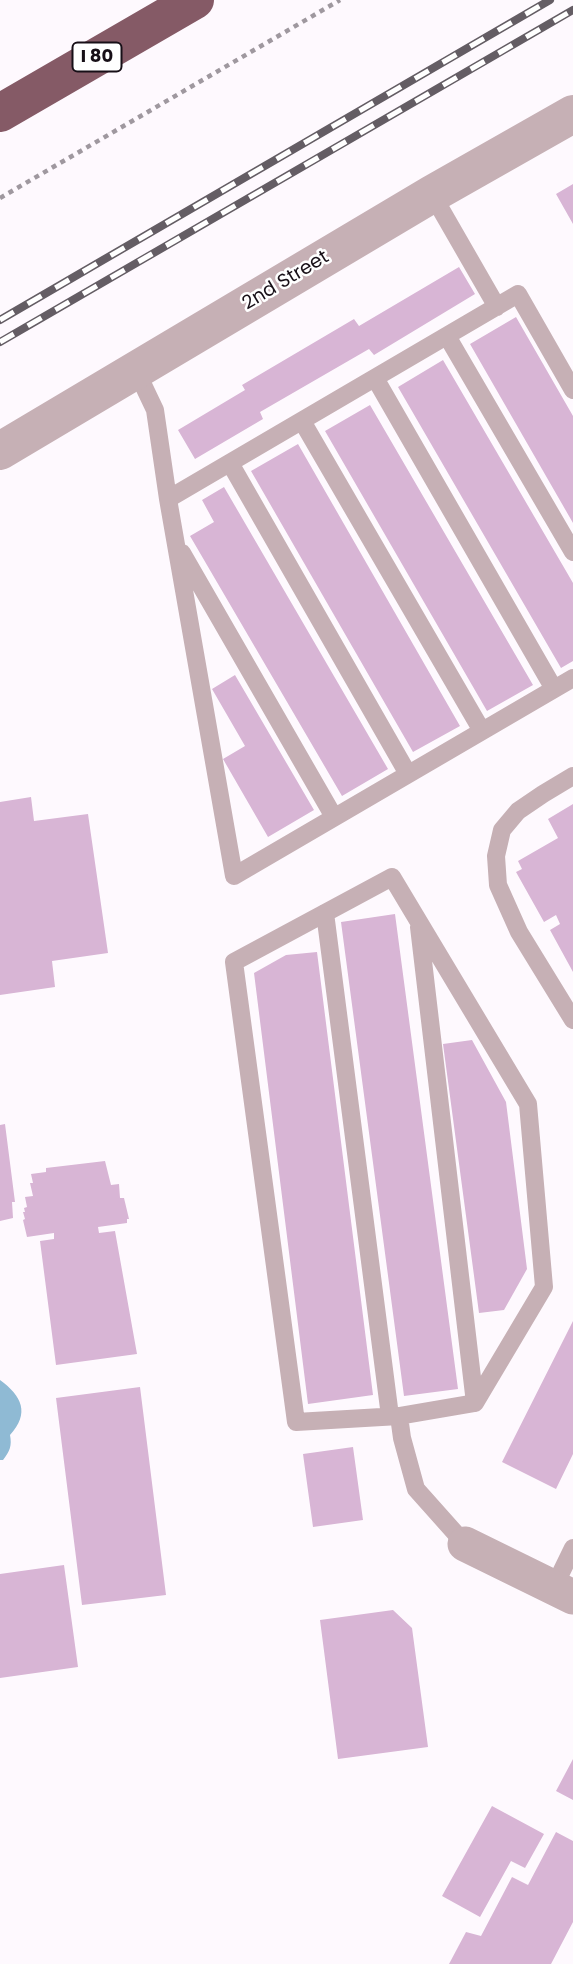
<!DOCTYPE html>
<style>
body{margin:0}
canvas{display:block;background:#fef9fe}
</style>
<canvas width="573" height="1964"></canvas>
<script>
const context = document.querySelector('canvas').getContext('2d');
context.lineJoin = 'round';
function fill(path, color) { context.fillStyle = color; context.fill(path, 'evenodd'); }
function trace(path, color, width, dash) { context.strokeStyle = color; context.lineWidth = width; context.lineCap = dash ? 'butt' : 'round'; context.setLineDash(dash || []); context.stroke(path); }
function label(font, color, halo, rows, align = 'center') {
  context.font = font + ' Poppins,sans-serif'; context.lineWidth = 5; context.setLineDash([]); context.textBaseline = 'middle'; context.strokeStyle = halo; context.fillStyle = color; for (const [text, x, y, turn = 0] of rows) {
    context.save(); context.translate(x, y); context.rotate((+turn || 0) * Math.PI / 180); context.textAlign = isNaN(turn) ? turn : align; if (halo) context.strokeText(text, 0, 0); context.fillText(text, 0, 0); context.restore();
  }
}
fill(new Path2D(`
 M0 1380C22 1396 30 1413 10 1435 12 1446 10 1451 3 1460H0Z`), '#8fbad4');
fill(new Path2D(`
 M573 184V224L556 194Z
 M459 267 475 294 374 355 369 349 260 412 263 419 195 459 178 430 245 390 242 385 354 319 359 326Z
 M516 317 573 416V523L470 344Z
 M443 360 573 583V661L561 668 398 387Z
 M370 405 533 685 487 711 325 431Z
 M298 444 460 726 413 752 251 471Z
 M224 487 388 769 342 796 190 536 214 522 202 500Z
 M235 675 314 810 268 837 223 759 245 746 212 689Z
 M31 797 34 821 88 814 108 953 52 961 55 987 0 995V802Z
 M573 804V972L550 930 560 924 556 915 544 922 516 872 522 869 518 861 558 838 548 819Z
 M395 914 458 1389 404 1396 341 922Z
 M317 952 373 1395 308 1404 254 973 286 955Z
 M472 1040 506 1102 527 1269 504 1310 479 1313 443 1044Z
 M5 1124 15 1202H12L13 1218 0 1221V1125Z
 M105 1161 111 1185 119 1184 120 1198H124L129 1219H127V1223L98 1227 99 1233 115 1231 137 1354 56 1365 40 1241 54 1239V1233L27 1237 23 1220 25 1219 23 1212H25L24 1208 27 1207 25 1197 33 1196 30 1183H33L31 1174 46 1172V1168Z
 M573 1321V1454L556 1489 502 1462Z
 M140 1387 166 1595 82 1605 56 1398Z
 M353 1447 363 1520 313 1527 303 1454Z
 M64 1565 78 1667 0 1678V1574Z
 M393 1610 412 1628 428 1747 338 1759 320 1620Z
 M573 1759V1800L556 1791Z
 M492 1806 544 1834 525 1868 511 1861 480 1917 442 1896Z
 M556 1832 573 1841V1922L551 1964H449L466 1932 481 1936 512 1877 528 1885Z`), '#d8b5d5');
trace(new Path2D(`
 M0 198 340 0`), '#9f989f', 4.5, [5, 5]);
trace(new Path2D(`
 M432 194 497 307
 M447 336 573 552
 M136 370 155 410 168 499 234 876 573 678
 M375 378 554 689
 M302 421 482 731
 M230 463 408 774
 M168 499 518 294 573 390
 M182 553 334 817
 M573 776 543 794 518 811 502 830 496 856 498 885 519 932 573 1020
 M392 877 528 1104 544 1287 475 1403 399 1416 296 1422 234 962Z
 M325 913 390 1416
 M419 927 475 1403
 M399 1416 402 1438 416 1489 465 1544
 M554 1587 573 1548`), '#c6b0b5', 18);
trace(new Path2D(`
 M465 1544 573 1597`), '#c6b0b5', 35);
trace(new Path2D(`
 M0 451 432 194 573 114`), '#c6b0b5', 38);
trace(new Path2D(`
 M0 113 195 0`), '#855a66', 38);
const rail = new Path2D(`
 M0 320 550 0
 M0 342 573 10`);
trace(rail, '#645d64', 8);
trace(rail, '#fff', 5, [16]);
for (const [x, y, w] of [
 [97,57,49]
]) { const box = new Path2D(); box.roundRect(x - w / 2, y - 14.5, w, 29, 5); context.fillStyle = '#fff'; context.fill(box); trace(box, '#170f17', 2); }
label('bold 18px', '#170f17', null, [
 ["I 80",97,57]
]);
label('19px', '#170f17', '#fff', [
 ["2nd Street",286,281,-31]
]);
</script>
